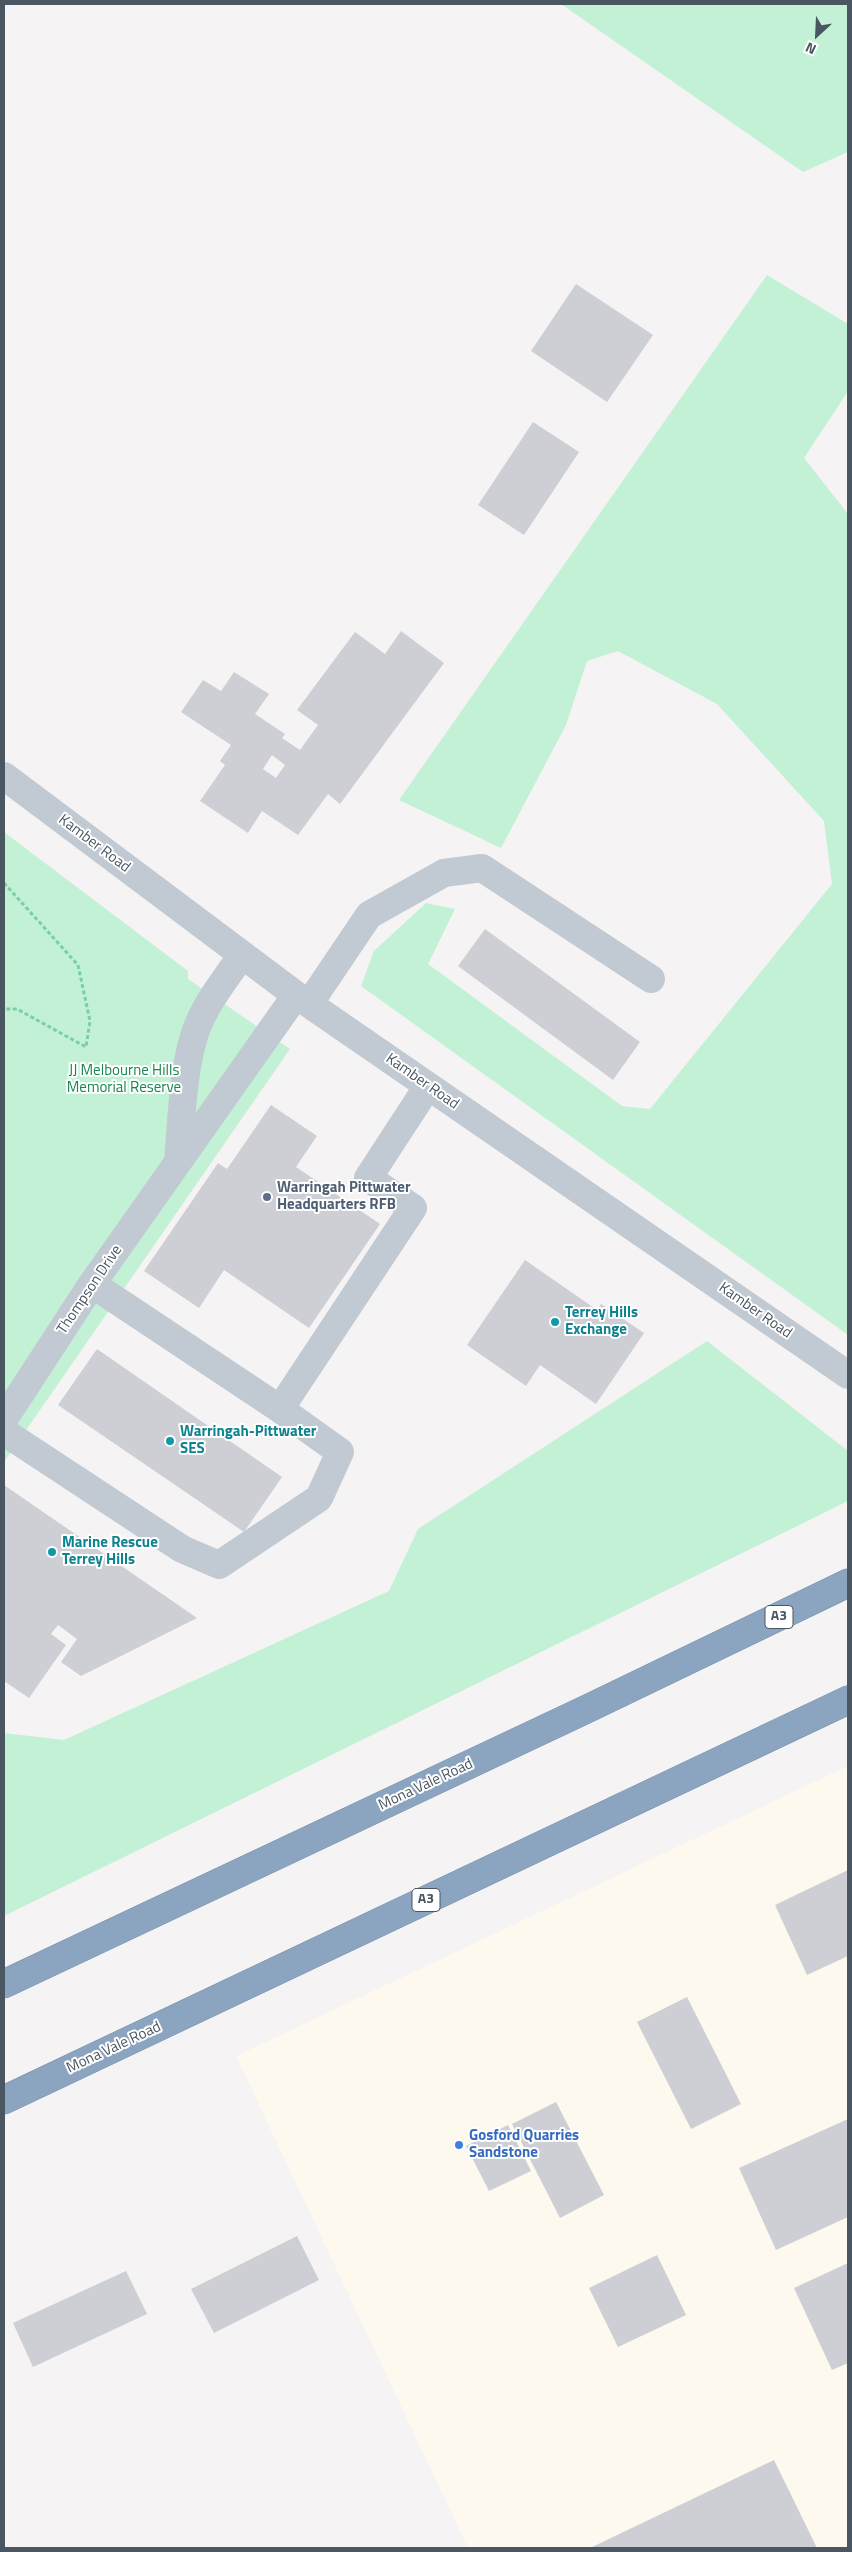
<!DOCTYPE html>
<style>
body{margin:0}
#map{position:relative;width:852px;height:2552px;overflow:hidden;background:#f5f3f3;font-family:"Titillium Web",sans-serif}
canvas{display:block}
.frame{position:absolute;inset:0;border:5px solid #4a5661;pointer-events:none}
.north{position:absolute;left:792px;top:10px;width:50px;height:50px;-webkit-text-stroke:4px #fff;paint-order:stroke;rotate:205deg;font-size:14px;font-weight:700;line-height:20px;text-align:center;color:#4a5661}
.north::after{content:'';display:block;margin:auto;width:18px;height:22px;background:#4a5661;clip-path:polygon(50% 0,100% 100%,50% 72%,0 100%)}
</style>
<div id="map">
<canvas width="852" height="2552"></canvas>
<div class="frame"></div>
<div class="north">N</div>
</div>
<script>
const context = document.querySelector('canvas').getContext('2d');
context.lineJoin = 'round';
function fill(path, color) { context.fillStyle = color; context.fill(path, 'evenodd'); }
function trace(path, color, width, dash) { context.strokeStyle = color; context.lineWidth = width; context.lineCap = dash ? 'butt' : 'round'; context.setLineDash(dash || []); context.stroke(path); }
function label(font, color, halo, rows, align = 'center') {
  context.font = font + ' "Titillium Web",sans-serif'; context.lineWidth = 4; context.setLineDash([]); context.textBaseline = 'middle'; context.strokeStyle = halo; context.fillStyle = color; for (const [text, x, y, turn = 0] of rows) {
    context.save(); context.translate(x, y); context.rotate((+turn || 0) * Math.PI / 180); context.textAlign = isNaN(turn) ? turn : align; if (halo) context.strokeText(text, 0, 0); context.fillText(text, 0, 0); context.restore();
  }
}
fill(new Path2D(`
 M848 1766V2548H468L236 2056Z`), '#fdf9ef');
fill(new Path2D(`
 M561 4H848V152L803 172Z
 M767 275 848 324V391L804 458 848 514V1335L361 986 374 951 426 903 455 909 428 964 622 1106 650 1109 832 884 824 821 717 704 618 651 587 661 566 725 501 848 399 800Z
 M4 832 188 971V979L290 1049 4 1462Z
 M707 1341 848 1451V1501L4 1916V1733L64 1740 389 1591 418 1529Z`), '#c3f1d5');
fill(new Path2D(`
 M576 284 653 335 607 402 531 351Z
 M533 422 579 452 524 535 478 505Z
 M401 631 444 663 340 804 328 794 298 835 262 811 248 833 200 801 225 765 220 761 231 745 181 712 203 680 221 691 234 672 269 694 255 714 285 734 282 738 300 750 318 725 297 710 355 632 385 654ZM272 755 285 765 276 778 263 769Z
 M485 929 640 1042 613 1080 458 966Z
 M271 1105 317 1136 296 1167 380 1224 309 1328 224 1270 199 1308 144 1271 218 1163 227 1169Z
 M525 1260 597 1310 601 1304 644 1333 596 1404 540 1365 526 1386 467 1345Z
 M97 1349 282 1477 244 1532 58 1405Z
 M4 1485 197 1618 81 1676 61 1662 77 1639 58 1625 51 1634 66 1645 29 1698 4 1681Z
 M848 1870V1956L807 1975 775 1905Z
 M687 1997 741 2104 691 2129 637 2022Z
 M556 2102 604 2195 560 2218 512 2124Z
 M848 2119V2217L776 2250 739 2168Z
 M508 2125 531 2171 489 2191 466 2146Z
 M297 2236 319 2280 214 2333 191 2289Z
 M657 2255 686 2315 618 2347 589 2288Z
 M848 2263V2363L832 2370 794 2288Z
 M126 2271 147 2314 33 2367 13 2323Z
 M774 2460 817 2548H590Z`), '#cdcfd5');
const highway = new Path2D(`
 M4 1984 589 1708 848 1583
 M4 2100 848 1700`);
trace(highway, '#7690ad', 29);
trace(new Path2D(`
 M4 883 78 965 90 1021 86 1047 17 1009H4`), '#7ad0a6', 3, [4, 2.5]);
trace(new Path2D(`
 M4 776 296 995 848 1375
 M309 1004 369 915 444 873 482 868 651 979
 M178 1161C182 1119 182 1071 196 1030 206 1003 226 978 242 955
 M92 1284 280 1409 413 1208 368 1178 428 1086
 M4 1419 92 1284 296 995
 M4 1432 182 1549 219 1565 319 1498 340 1452 280 1409`), '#c1cad2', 28);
trace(highway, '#8ba5c1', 28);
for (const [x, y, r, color] of [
 [267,1197,5,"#5c6f8a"],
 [555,1322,5,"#0f9aa8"],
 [170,1441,5,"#0f9aa8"],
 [52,1552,5,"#0f9aa8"],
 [459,2145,5,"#3f7fe0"]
]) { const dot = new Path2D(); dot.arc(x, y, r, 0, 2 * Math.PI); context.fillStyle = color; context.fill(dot); trace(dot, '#fff', 2); }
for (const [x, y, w] of [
 [779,1617,28],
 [426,1900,28]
]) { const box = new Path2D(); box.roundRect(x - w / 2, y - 11.5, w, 23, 4); context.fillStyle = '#fff'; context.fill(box); trace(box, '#4a5661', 1); }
label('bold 14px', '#4a5661', null, [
 ["A3",779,1617],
 ["A3",426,1900]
]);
label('15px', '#4a5661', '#fff', [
 ["Kamber Road",94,844,37],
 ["Kamber Road",422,1082,35],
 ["Thompson Drive",90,1290,-56],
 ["Kamber Road",755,1311,35],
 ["Mona Vale Road",426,1785,-25],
 ["Mona Vale Road",114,2048,-25]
]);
label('15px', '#17864f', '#fff', [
 ["JJ Melbourne Hills",124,1071],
 ["Memorial Reserve",124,1088]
]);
label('bold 15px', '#4e5e75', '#fff', [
 ["Warringah Pittwater",277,1188],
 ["Headquarters RFB",277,1205]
], 'left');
label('bold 15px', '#0d838f', '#fff', [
 ["Terrey Hills",565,1313],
 ["Exchange",565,1330],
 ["Warringah-Pittwater",180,1432],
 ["SES",180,1449],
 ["Marine Rescue",62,1543],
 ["Terrey Hills",62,1560]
], 'left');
label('bold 15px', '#366cbe', '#fff', [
 ["Gosford Quarries",469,2136],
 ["Sandstone",469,2153]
], 'left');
</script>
